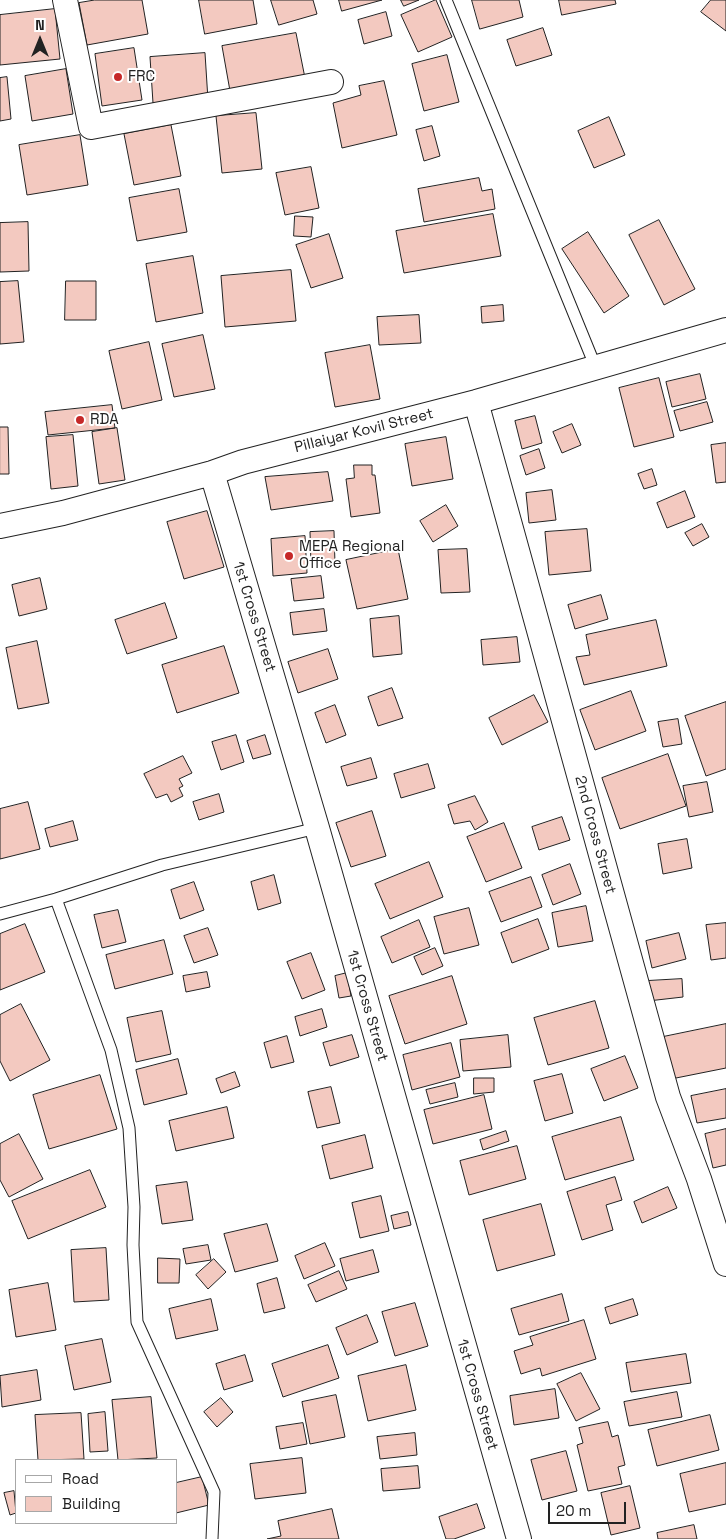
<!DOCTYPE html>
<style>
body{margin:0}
#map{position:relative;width:726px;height:1539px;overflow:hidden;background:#fff;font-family:"Space Grotesk",sans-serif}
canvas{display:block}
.legend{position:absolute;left:15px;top:1459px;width:162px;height:65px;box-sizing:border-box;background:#fff;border:1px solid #a7a7a7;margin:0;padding:6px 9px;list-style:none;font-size:15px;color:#222}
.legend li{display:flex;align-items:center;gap:10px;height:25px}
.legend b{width:25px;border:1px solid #a7a7a7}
.north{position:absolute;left:15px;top:15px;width:50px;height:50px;-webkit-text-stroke:4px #fff;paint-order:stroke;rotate:0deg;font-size:14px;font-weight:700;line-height:20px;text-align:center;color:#222}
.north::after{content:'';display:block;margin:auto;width:18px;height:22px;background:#222;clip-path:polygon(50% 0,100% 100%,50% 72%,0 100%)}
.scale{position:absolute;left:548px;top:1502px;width:78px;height:22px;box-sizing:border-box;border:2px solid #222;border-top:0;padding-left:6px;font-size:15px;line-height:18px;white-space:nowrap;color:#222;-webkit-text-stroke:4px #fff;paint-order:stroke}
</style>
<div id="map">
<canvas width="726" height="1539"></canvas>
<ul class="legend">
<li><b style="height:6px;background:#fff"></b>Road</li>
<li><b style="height:14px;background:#f3c9c0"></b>Building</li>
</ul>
<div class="north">N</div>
<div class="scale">20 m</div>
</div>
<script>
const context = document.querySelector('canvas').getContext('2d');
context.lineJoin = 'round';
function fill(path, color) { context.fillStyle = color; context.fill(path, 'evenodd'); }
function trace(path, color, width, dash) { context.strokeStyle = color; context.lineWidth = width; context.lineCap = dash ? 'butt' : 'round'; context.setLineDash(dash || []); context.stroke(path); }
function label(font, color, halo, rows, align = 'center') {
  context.font = font + ' "Space Grotesk",sans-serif'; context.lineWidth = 4; context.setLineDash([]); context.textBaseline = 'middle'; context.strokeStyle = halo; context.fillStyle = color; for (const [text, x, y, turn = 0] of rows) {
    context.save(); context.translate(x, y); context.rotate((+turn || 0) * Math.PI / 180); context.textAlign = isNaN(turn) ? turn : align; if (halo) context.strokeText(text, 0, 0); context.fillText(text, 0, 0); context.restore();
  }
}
const building = new Path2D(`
 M95 0H142L148 34 87 45 79 3Z
 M199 0H253L257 24 205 34Z
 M271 0H313L317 14 279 25Z
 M339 0H382L342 11Z
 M401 0H419L404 6Z
 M436 0 452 37 418 52 401 15Z
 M472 0H519L523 17 480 29Z
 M559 0H615L616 4 562 15Z
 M711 0H726V31L701 12Z
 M55 9 60 59 0 65V15Z
 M386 12 392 36 364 44 358 20Z
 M543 28 552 55 516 66 507 40Z
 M296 33 305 78 230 91 222 46Z
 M134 48 142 100 102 106 95 54Z
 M205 53 208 100 153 103 150 57Z
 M447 55 459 102 424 111 412 64Z
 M66 69 73 114 32 121 25 76Z
 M7 77 11 119 0 121V78Z
 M384 81 397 135 342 148 333 103 361 95 359 86Z
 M256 113 262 169 222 173 216 116Z
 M609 117 625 155 594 168 578 131Z
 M171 125 181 176 134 185 124 134Z
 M432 126 440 156 424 161 416 130Z
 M80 135 88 185 27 195 19 145Z
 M311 167 319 208 285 215 276 173Z
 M479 178 482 191 492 189 495 209 424 222 418 189Z
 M179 189 187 232 137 241 129 198Z
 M493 214 501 256 404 273 396 231Z
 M295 216 313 217 311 237 294 236Z
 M659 220 695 289 664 305 629 235Z
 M28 222 29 271 0 272V223Z
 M588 232 629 296 604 313 562 249Z
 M329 234 343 278 311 288 296 245Z
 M193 256 203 313 156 322 146 264Z
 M291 270 296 321 225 327 221 276Z
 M18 281 24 342 0 344V282Z
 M66 281H96V320H65Z
 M503 305 504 321 482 323 481 307Z
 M419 315 421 343 379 345 377 317Z
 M203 335 215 389 174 397 162 344Z
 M149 342 162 400 122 409 109 351Z
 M370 345 380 399 335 407 325 353Z
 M700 374 706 399 672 407 666 382Z
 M659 378 674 437 634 447 619 388Z
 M707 402 713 422 680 431 674 411Z
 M112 405 115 428 48 435 45 412Z
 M535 416 542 443 522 449 515 421Z
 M572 424 581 445 562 453 553 432Z
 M0 427H8L9 474H0Z
 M117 428 125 480 99 484 92 432Z
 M73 435 78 486 51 489 46 437Z
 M446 437 453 479 412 486 405 444Z
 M726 443V482L716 483 711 445Z
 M539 449 545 468 526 475 520 456Z
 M354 465H372V475H375L380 513 351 517 346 479 354 478Z
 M652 469 657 485 644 489 638 474Z
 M328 472 333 501 271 510 265 477Z
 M552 490 556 520 529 523 526 493Z
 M685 491 695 517 667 528 657 503Z
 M446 505 458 526 433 542 420 521Z
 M207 511 224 567 184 579 167 522Z
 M702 524 709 537 693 546 685 533Z
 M587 529 591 571 549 575 545 532Z
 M334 531 335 564 311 565 310 532Z
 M305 536 307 573 273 576 271 539Z
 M398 549 408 599 357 609 346 560Z
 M467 549 470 592 441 593 438 550Z
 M321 576 324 598 294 601 291 579Z
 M40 578 47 609 19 616 12 585Z
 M601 595 608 619 575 629 568 605Z
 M165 603 177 638 127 654 115 620Z
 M324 609 327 631 293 635 290 613Z
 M399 616 402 654 373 657 370 619Z
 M656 620 667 666 584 685 576 657 590 655 586 635Z
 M517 637 520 662 483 665 481 640Z
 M37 641 49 703 18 709 6 648Z
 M224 646 239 693 177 713 162 665Z
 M328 649 338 679 298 693 288 662Z
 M392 688 403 718 378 726 368 697Z
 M631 691 646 731 595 750 580 710Z
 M534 695 548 722 502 745 489 718Z
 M726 702V769L706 776 685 716Z
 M335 705 346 735 326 743 315 713Z
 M678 719 682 744 663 747 658 722Z
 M236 735 244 762 221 770 212 742Z
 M265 735 271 754 253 759 247 741Z
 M668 754 686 806 620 829 602 778Z
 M183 756 192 773 179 779 183 786 179 788 183 796 171 802 167 794 156 798 144 774Z
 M371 758 377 778 347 786 341 767Z
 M428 764 435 788 401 798 394 774Z
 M707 782 713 812 689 817 683 786Z
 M219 794 224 812 199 820 193 802Z
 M475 796 488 822 475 830 470 821 454 824 448 805Z
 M28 802 40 849 0 859V809Z
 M372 811 386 856 351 867 336 823Z
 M562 817 570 840 539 850 532 827Z
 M73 821 78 840 50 847 45 829Z
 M504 823 522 868 486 882 467 837Z
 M687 839 692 868 663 874 658 844Z
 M429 862 443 897 390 919 375 884Z
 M570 864 581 894 553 905 542 875Z
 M274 875 281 903 258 910 251 882Z
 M531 877 542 907 501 922 489 892Z
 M194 882 204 910 180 919 171 890Z
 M586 906 593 941 558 947 552 913Z
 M469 908 479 945 444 954 434 917Z
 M118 910 126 942 102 948 94 915Z
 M538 919 549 949 512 963 501 933Z
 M419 920 430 947 392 963 381 937Z
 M726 923V958L711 960 706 925Z
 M25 924 45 972 0 990V934Z
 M208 928 218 955 194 963 184 936Z
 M679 933 686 959 652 968 646 941Z
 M164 940 173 974 115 989 106 955Z
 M435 948 443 966 422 975 414 957Z
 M311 953 325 990 302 999 287 962Z
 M207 972 210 987 186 992 183 976Z
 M347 973 351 996 339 998 335 976Z
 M452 976 467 1024 405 1044 389 996Z
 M682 979 683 997 648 1001 647 981Z
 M595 1001 609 1048 548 1065 534 1018Z
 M21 1004 50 1060 10 1081 0 1061V1015Z
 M322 1009 327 1027 300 1036 295 1017Z
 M162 1011 171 1054 136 1062 127 1018Z
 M726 1024V1068L671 1079 663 1037Z
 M352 1035 359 1057 330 1066 323 1043Z
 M508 1035 511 1067 463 1071 460 1040Z
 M287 1036 294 1062 271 1068 264 1043Z
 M451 1043 460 1077 412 1090 403 1055Z
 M625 1056 638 1088 604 1101 591 1069Z
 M178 1059 187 1094 144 1105 136 1070Z
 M235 1072 240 1086 221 1093 216 1079Z
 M562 1074 573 1113 545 1121 534 1081Z
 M100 1075 117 1129 49 1149 33 1095Z
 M474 1078H494V1092L474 1094Z
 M455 1083 458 1097 430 1104 426 1090Z
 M331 1087 340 1123 317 1128 308 1092Z
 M726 1089V1118L697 1123 691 1096Z
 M484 1095 492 1129 433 1144 424 1110Z
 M227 1107 234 1138 176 1151 169 1121Z
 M621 1117 634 1160 565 1180 552 1137Z
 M726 1129V1165L713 1168 705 1134Z
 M506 1131 509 1141 483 1150 480 1140Z
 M19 1134 43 1179 9 1197 0 1180V1144Z
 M365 1135 373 1168 330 1179 322 1146Z
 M517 1146 526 1179 469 1195 460 1161Z
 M90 1170 106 1207 28 1239 12 1201Z
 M615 1177 622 1200 606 1205 613 1230 582 1240 567 1192Z
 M187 1182 193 1220 162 1224 156 1186Z
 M668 1187 677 1208 642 1223 634 1202Z
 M381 1196 389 1231 360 1238 352 1203Z
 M541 1204 555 1255 497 1271 483 1220Z
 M408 1212 411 1225 394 1229 391 1216Z
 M267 1224 278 1261 235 1272 224 1234Z
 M325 1243 335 1266 304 1279 295 1256Z
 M208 1245 211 1260 186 1264 183 1249Z
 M106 1248 109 1300 74 1302 71 1250Z
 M373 1250 379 1272 346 1281 340 1259Z
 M158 1258 180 1259 179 1283H158Z
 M214 1259 226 1272 208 1289 196 1275Z
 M339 1271 347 1289 316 1302 308 1285Z
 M277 1278 285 1308 264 1313 257 1284Z
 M48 1283 56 1330 16 1337 9 1290Z
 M562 1294 569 1321 519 1335 511 1309Z
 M211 1299 218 1330 176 1339 169 1309Z
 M633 1299 638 1315 610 1324 605 1308Z
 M415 1303 428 1346 395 1356 382 1312Z
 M367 1315 378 1342 347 1355 336 1328Z
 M584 1320 596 1359 542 1376 540 1368 521 1374 514 1351 533 1345 530 1337Z
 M102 1339 111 1382 74 1390 65 1346Z
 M328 1345 339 1378 283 1397 272 1364Z
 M686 1354 691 1383 631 1392 626 1363Z
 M245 1355 253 1381 224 1390 216 1364Z
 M406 1365 416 1410 368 1421 358 1376Z
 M37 1370 41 1400 2 1407 0 1376Z
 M581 1373 600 1409 576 1421 557 1384Z
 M555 1389 559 1418 514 1425 510 1396Z
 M677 1392 682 1417 629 1426 624 1402Z
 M336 1395 345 1437 310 1444 302 1402Z
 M151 1397 157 1458 118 1460 112 1400Z
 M221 1398 233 1412 217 1427 204 1412Z
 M105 1412 108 1451 90 1452 88 1414Z
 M81 1413 84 1459 38 1460 35 1415Z
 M710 1415 719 1450 657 1466 648 1430Z
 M608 1422 612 1437 618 1435 625 1465 618 1467 622 1484 588 1491 577 1445 583 1443 579 1428Z
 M303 1423 307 1444 280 1449 276 1427Z
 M415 1433 417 1455 380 1459 377 1437Z
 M566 1451 577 1491 542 1500 531 1460Z
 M302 1458 306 1493 255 1499 250 1464Z
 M726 1463V1504L689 1512 680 1474Z
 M418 1466 420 1488 383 1491 381 1469Z
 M202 1477 209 1505 176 1513V1483Z
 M630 1486 640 1528 611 1535 601 1493Z
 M14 1491 16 1513 10 1515 4 1493Z
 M477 1504 485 1528 454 1539H446L439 1517Z
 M332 1509 339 1539H267L281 1536 278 1521Z
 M694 1525 697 1539H658L657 1533Z`);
fill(building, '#f3c9c0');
trace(building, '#222', 1);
const service = new Path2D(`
 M446 0 596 368
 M56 899 111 1050 129 1128 134 1207 133 1245 137 1322 214 1492 212 1539
 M0 914 56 899 162 865 317 828`);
const minor = new Path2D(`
 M65 0 91 127 331 82
 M476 402 668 1097 699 1179 726 1264
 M212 473 317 828 519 1539
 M0 526 63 513 212 473 243 462 476 402 726 330`);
trace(service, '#222', 13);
trace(minor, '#222', 26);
trace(service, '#fff', 11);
trace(minor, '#fff', 24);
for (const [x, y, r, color] of [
 [118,77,5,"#c62828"],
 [80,420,5,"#c62828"],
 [289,556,5,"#c62828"]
]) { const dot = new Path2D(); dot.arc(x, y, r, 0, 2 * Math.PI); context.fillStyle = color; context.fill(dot); trace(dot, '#fff', 2); }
label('15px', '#222', '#fff', [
 ["FRC",128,77],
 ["RDA",90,420],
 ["MEPA Regional",299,547],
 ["Office",299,564]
], 'left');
label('15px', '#222', '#fff', [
 ["Pillaiyar Kovil Street",364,431,-14],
 ["1st Cross Street",254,617,73],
 ["2nd Cross Street",595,835,75],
 ["1st Cross Street",367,1006,74],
 ["1st Cross Street",477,1395,74]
]);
</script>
